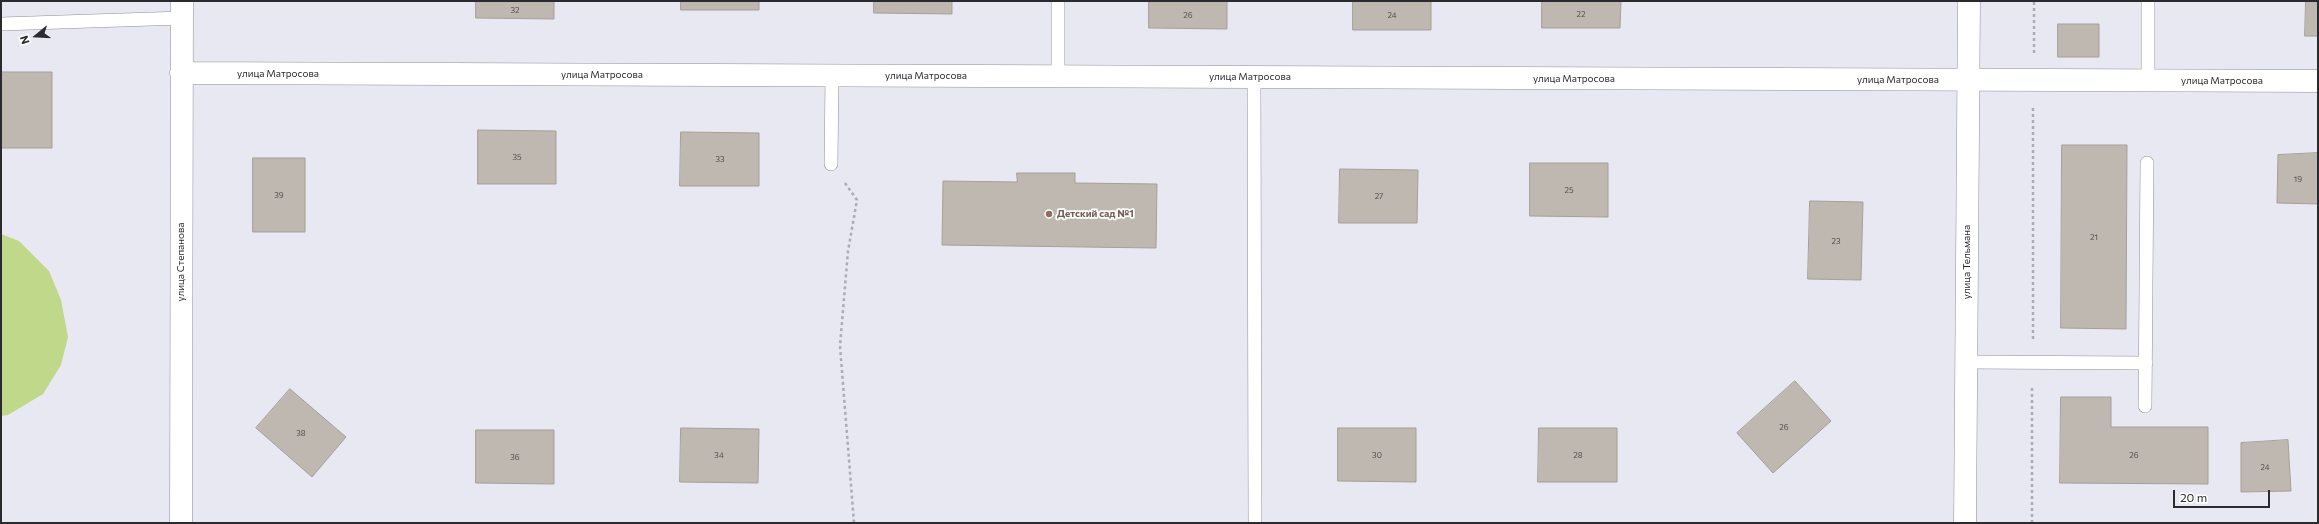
<!DOCTYPE html>
<meta charset="utf-8">
<style>
body{margin:0}
#map{position:relative;width:2319px;height:524px;overflow:hidden;background:#e8e8f2;font-family:Commissioner,sans-serif}
canvas{display:block}
.frame{position:absolute;inset:0;border:2px solid #2b2b2f;pointer-events:none}
.north{position:absolute;left:16px;top:16px;width:40px;height:40px;-webkit-text-stroke:3px #fff;paint-order:stroke;rotate:252deg;font-size:11px;font-weight:700;line-height:16px;text-align:center;color:#2b2b2f}
.north::after{content:'';display:block;margin:auto;width:14px;height:18px;background:#2b2b2f;clip-path:polygon(50% 0,100% 100%,50% 72%,0 100%)}
.scale{position:absolute;left:2173px;top:490px;width:97px;height:18px;box-sizing:border-box;border:2px solid #2b2b2f;border-top:0;padding-left:5px;font-size:12px;line-height:14px;white-space:nowrap;color:#2b2b2f;-webkit-text-stroke:3px #fff;paint-order:stroke}
</style>
<div id="map">
<canvas width="2319" height="524"></canvas>
<div class="frame"></div>
<div class="north">N</div>
<div class="scale">20 m</div>
</div>
<script>
const context = document.querySelector('canvas').getContext('2d');
context.lineJoin = 'round';
function fill(path, color) { context.fillStyle = color; context.fill(path, 'evenodd'); }
function trace(path, color, width, dash) { context.strokeStyle = color; context.lineWidth = width; context.lineCap = dash ? 'butt' : 'round'; context.setLineDash(dash || []); context.stroke(path); }
function label(font, color, halo, rows, align = 'center') {
  context.font = font + ' Commissioner,sans-serif'; context.lineWidth = 3.5; context.setLineDash([]); context.textBaseline = 'middle'; context.strokeStyle = halo; context.fillStyle = color; for (const [text, x, y, turn = 0] of rows) {
    context.save(); context.translate(x, y); context.rotate((+turn || 0) * Math.PI / 180); context.textAlign = isNaN(turn) ? turn : align; if (halo) context.strokeText(text, 0, 0); context.fillText(text, 0, 0); context.restore();
  }
}
fill(new Path2D(`
 M1 234 19 241 49 271 61 300 68 337 61 365 43 394 8 415 1 416Z`), '#c0d889');
const building = new Path2D(`
 M476 1H554V19L476 18Z
 M681 1H759V10H681Z
 M874 1H952V14L874 13Z
 M1149 1H1227V29L1149 28Z
 M1353 1H1431V30H1353Z
 M1542 1H1621L1620 28H1542Z
 M2306 1H2318V36H2305Z
 M2058 24H2099V57H2058Z
 M1 72H52V148H1Z
 M478 130 556 131V184H478Z
 M681 132 759 133V186H680Z
 M2062 145H2127L2126 329 2061 328Z
 M2318 153V204L2277 203 2278 155Z
 M253 158H305V232H253Z
 M1530 163H1608V217L1530 216Z
 M1340 169 1418 170 1417 223H1339Z
 M1017 173H1075V183L1157 184 1156 248 942 245 943 181 1017 182Z
 M1810 201 1863 202 1861 280 1808 279Z
 M1795 381 1831 421 1773 473 1737 433Z
 M290 389 346 437 312 477 256 428Z
 M2061 397H2111V427H2208V484L2060 483Z
 M681 428 759 429 758 483 680 482Z
 M1338 428H1416V482L1338 481Z
 M1539 428H1617V482H1538Z
 M476 430H554V484L476 483Z
 M2288 440 2291 491 2241 492V443Z`);
fill(building, '#bfb8b0');
trace(building, '#a69f97', 1);
const service = new Path2D(`
 M1058 1V77
 M1 24 182 18
 M1254 77 1255 523
 M2148 81V1
 M831 164 832 76
 M1966 362 2146 363
 M2145 406 2147 163`);
const minor = new Path2D(`
 M181 73 2318 81
 M181 523 182 1`);
const secondary = new Path2D(`
 M1965 523 1969 1`);
trace(service, '#8f8f98', 14);
trace(minor, '#8f8f98', 23);
trace(secondary, '#8f8f98', 23);
trace(new Path2D(`
 M2034 53V1
 M845 183 857 200 848 251 840 346 854 523
 M2033 339V108
 M2032 523V386`), '#acacb4', 2.5, [3, 3]);
trace(service, '#fff', 13);
trace(minor, '#fff', 22);
trace(secondary, '#fff', 22);
for (const [x, y, r, color] of [
 [1049,214,4,"#8d6e63"]
]) { const dot = new Path2D(); dot.arc(x, y, r, 0, 2 * Math.PI); context.fillStyle = color; context.fill(dot); trace(dot, '#fff', 1.5); }
label('8px', '#504e4f', null, [
 ["32",515,10],
 ["22",1581,14],
 ["26",1188,15],
 ["24",1392,15],
 ["35",517,157],
 ["33",720,159],
 ["19",2298,179],
 ["25",1569,190],
 ["39",279,195],
 ["27",1379,196],
 ["21",2094,237],
 ["23",1836,241],
 ["26",1784,427],
 ["38",301,433],
 ["34",719,455],
 ["30",1377,455],
 ["28",1578,455],
 ["26",2134,455],
 ["36",515,457],
 ["24",2265,467]
]);
label('10px', '#2b2b2f', '#fff', [
 ["улица Матросова",278,74],
 ["улица Матросова",602,75],
 ["улица Матросова",926,76],
 ["улица Матросова",1250,77],
 ["улица Матросова",1574,79],
 ["улица Матросова",1898,80],
 ["улица Матросова",2222,81],
 ["улица Степанова",181,262,-90],
 ["улица Тельмана",1967,262,-90]
]);
label('bold 10px', '#785e54', '#fff', [
 ["Детский сад №1",1057,214]
], 'left');
</script>
